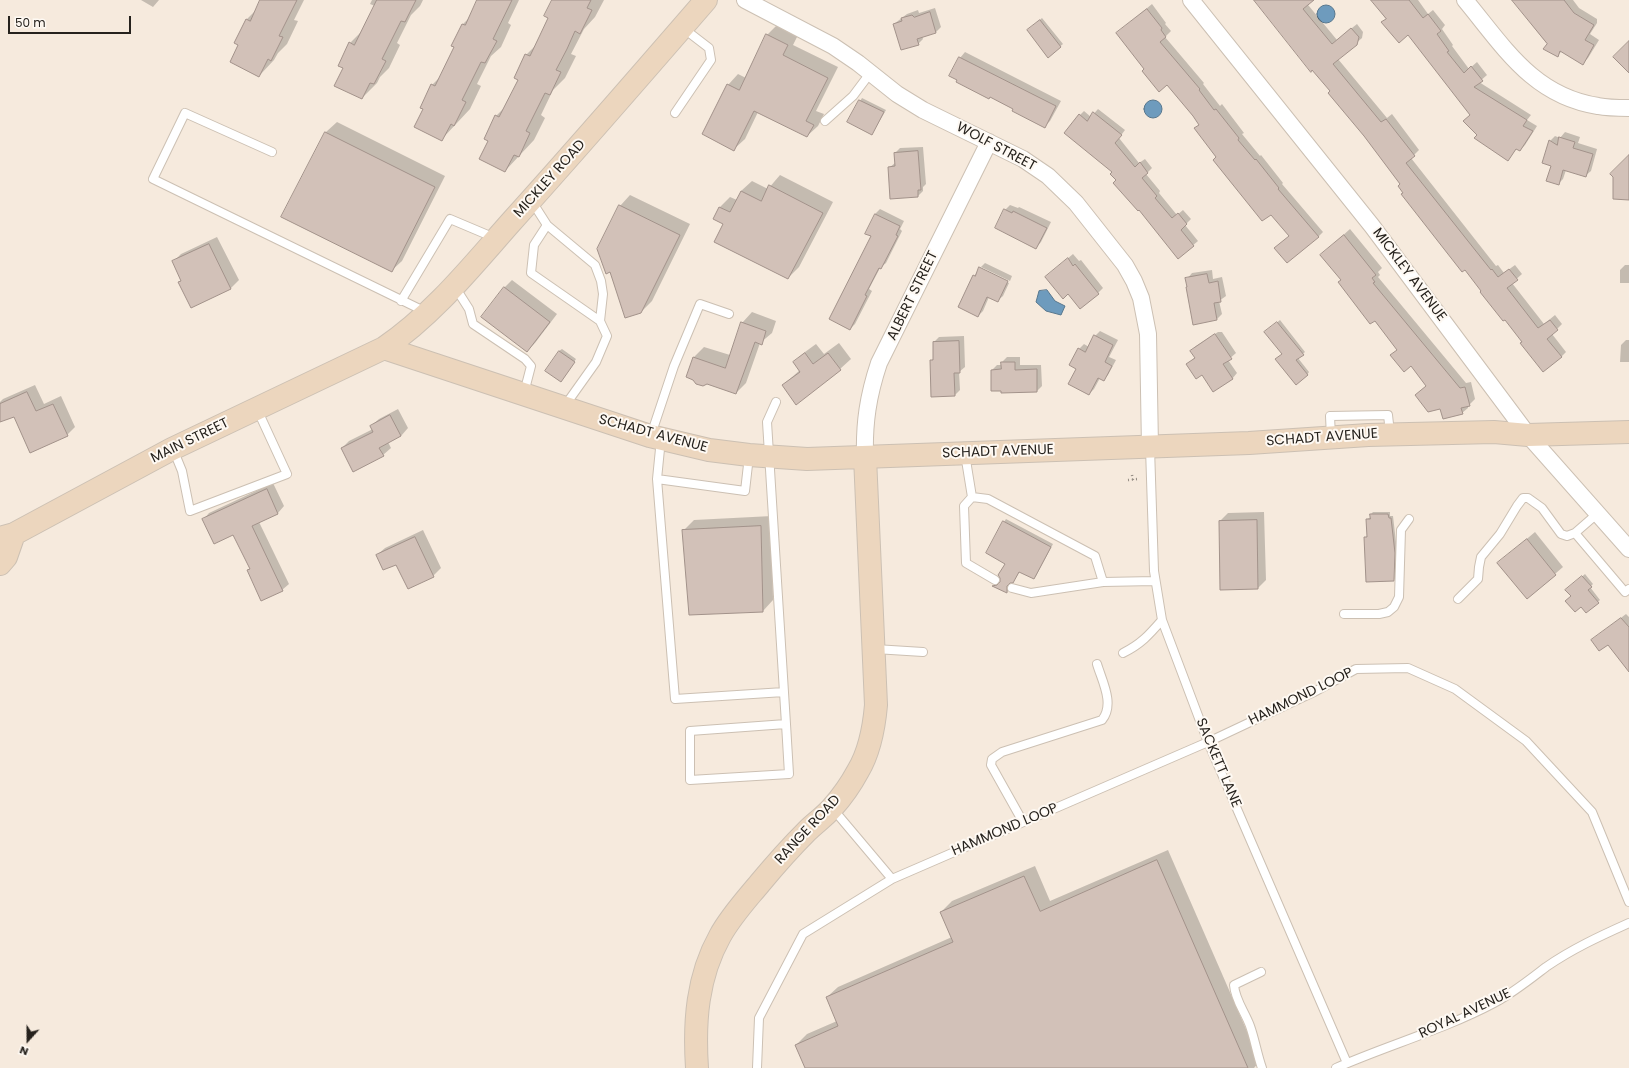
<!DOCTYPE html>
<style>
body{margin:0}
#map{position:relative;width:1629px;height:1068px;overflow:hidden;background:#f6eadd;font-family:Poppins,sans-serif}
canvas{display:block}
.north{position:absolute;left:8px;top:1020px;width:40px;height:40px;-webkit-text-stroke:3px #fef9f3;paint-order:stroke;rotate:201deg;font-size:11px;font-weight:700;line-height:16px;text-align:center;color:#26221d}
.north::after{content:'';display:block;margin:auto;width:14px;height:18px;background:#26221d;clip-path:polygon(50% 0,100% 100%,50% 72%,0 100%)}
.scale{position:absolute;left:8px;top:16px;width:123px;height:18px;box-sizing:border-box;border:2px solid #26221d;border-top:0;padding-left:5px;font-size:12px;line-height:14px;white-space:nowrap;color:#26221d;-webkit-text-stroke:3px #fef9f3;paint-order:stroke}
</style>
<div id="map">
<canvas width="1629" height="1068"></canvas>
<div class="north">N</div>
<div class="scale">50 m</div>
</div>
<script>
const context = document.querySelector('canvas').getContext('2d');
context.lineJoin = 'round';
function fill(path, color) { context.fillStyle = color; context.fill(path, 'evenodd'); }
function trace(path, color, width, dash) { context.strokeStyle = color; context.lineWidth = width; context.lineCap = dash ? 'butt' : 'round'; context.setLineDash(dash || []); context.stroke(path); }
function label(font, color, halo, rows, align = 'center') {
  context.font = font + ' Poppins,sans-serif'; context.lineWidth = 4; context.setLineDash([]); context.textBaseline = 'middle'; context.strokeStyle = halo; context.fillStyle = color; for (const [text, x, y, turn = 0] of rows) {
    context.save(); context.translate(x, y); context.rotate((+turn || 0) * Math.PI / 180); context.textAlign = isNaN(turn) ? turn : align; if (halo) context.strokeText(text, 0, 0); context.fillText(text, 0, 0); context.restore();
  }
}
const water = new Path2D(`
 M1317 14a9 9 0 1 1 18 0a9 9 0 1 1-18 0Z
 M1144 109a9 9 0 1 1 18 0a9 9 0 1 1-18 0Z
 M1047 290 1055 301 1065 306 1061 315 1046 311 1036 302 1039 291Z`);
fill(water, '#6e9bbd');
trace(water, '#58778d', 1);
fill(new Path2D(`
 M141 0H159L153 7Z
 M262 0H304L294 20 298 21 287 44 278 53 274 60 259 76 240 44 236 42 247 19 257 9Z
 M372 0H423L420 6 411 15 397 43 400 45 389 68 380 77 377 83 362 98 344 68 350 43 362 31 375 6 370 4Z
 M478 0H519L508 23 511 25 501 47 491 56 477 84 481 86 470 109 442 139 424 109 432 85 441 76 455 47 463 24 469 18Z
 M553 0H604L595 17 584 29 571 54 576 56 565 78 553 90 541 115 545 118 534 140 505 171 489 140 496 116 506 106 519 79 526 55 536 45 550 18Z
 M1255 0H1304L1337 40 1357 24 1363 32 1362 38 1338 59 1387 118 1392 114 1419 150 1411 158 1496 266 1498 265 1504 273 1515 265 1522 274 1512 283 1544 324 1555 315 1562 324 1552 334 1566 352 1561 357 1523 342 1404 193 1401 184 1331 91Z
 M1372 0H1418L1428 14 1433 10 1445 25 1442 29 1453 45 1452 46 1469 69 1477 62 1487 75 1479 82 1531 115 1527 120 1537 126 1525 145 1520 150 1517 148 1508 159 1478 134 1471 115 1408 34Z
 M1516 0H1573L1579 8 1597 19V23L1590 34 1599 40 1588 58 1583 63 1562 51 1557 56Z
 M1152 4 1166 23 1165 24 1171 31 1165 37 1204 83 1203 84 1220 106 1222 104 1244 133 1242 134 1260 156 1261 155 1283 183 1282 184 1323 232 1318 237 1290 236 1271 214 1262 220 1214 160 1217 156 1195 128 1200 124 1167 84 1145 69 1117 33Z
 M935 8 941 27 936 32 922 36 923 39 918 44 894 24 907 14 918 10 919 13Z
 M1042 18 1063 44 1048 56 1030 28Z
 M778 24 798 35 793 45 838 67 816 111 824 114 818 126 807 136 758 112 745 139 734 149 728 85 738 74 746 78 767 35Z
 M965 52 1061 101 1050 121 1045 126 1014 109 960 58Z
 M862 98 886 110 872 134 849 121Z
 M1098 109 1125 130 1119 138 1139 163 1145 159 1152 168 1146 174 1160 191 1159 193 1177 215 1183 210 1191 219 1185 225 1198 241 1178 258 1117 180 1080 115 1084 111 1091 117Z
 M337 122 445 176 402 261 391 271 283 217 326 132Z
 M1565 132 1580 137 1578 143 1597 149 1591 171 1585 176 1566 170 1563 179 1558 184 1552 165 1550 141 1555 136 1560 138Z
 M923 147 926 184 923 187V191L918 196 889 168 896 162 895 153 900 148Z
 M780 175 833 202 799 267 788 278 724 224 714 218 720 207 730 197 737 200 741 191 752 181 768 189Z
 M630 195 690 224 652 301 641 312 620 206Z
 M1010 205 1018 208 1019 207 1051 222 1041 242 1036 248 1005 210Z
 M880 209 904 221 900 229 902 231 886 263 880 268 869 289 872 291 855 324 850 329 872 236 875 214Z
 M1350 229 1382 268 1378 272 1380 275 1378 277 1466 383 1471 382 1475 399 1468 406V408L1462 413 1441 408 1416 395 1427 385 1321 255Z
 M217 237 239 280 231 288 191 307 179 282 182 280 173 262 181 254Z
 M1073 254 1079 261 1081 260 1103 288 1098 293 1054 270Z
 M985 263 1012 276 1010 281 981 267Z
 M1625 265H1629V283H1620V270Z
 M981 267V269L1009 283 1003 296 997 301 989 297 983 311 978 316 974 276Z
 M1212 270 1213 279 1222 277 1226 296 1219 301 1222 314 1217 319 1188 286 1187 279 1192 273Z
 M512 280 557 314 535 343 527 351 504 288Z
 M752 312 776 321 772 333 760 343 746 383 736 393 687 376 694 357 704 347 730 355 742 323Z
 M1280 320 1305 352 1298 358 1309 372 1307 375 1283 354 1268 330Z
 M1100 331 1118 340 1109 357 1116 360 1108 375 1103 380 1100 378 1094 389 1089 394 1077 369 1079 349 1084 344 1089 347 1095 336Z
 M1218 332H1222L1236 353 1228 360 1237 373 1232 379 1202 374 1188 364 1195 357 1191 351 1196 346Z
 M964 336 965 367 959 372 960 390 955 395 931 361 934 358V342L939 337Z
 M1626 340H1629V362H1620L1621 345Z
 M839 343 851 359 840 369 783 385 800 370 794 362 805 352 816 344 824 354Z
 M562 349 576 359 563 379 559 351Z
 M1007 357H1020V365H1041L1042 386 1037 391 1002 392 992 370 997 365H1002V362Z
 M35 385 44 404 61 396 75 427 67 435 14 415 0 417V402L3 399Z
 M398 409 408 428 401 436 388 442 391 448 383 455 342 448 349 441 373 429 371 426 379 419Z
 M273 483 284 506 278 513 259 522 289 584 282 590 248 570 251 568 234 533 203 520 209 513Z
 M1264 512 1266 580 1258 588 1221 589 1220 521 1228 513Z
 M1373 512H1390V516H1393L1397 551 1396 578 1394 580 1365 538 1368 535 1367 519 1371 517V514Z
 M772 516 773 600 763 611 683 531 694 520Z
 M1006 519 1053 544 1036 576 1034 578 1020 571 1015 579 1009 583V590L1007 592 994 585 1001 583 1006 563 1004 522Z
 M423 530 441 568 433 576 408 588 396 563 377 555 385 548Z
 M1535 532 1563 567 1527 598 1498 563Z
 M1585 574 1593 584 1590 587 1600 600 1586 612 1572 596 1569 588Z
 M1626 614 1629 617V670L1609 643 1592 640Z
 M1168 850 1260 1061 1254 1068H806L796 1045 807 1034 837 1021 827 997 838 987 952 937 941 912 952 901 1035 866 1050 901Z`), '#0003');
const building = new Path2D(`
 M260 0H297L279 36 283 37 271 61 268 59 259 77 230 62 238 45 234 43 246 19 250 21Z
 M377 0H416L405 22 401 21 382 59 386 61 374 84 370 83 362 99 334 86 343 68 338 66 349 42 354 45Z
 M477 0H512L493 39 497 41 485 63 481 62 462 100 466 102 454 126 451 124 442 141 414 127 423 109 420 108 431 84 435 86 454 47 451 46 462 24 465 25Z
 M552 0H591L587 8 592 10 580 34 575 31 567 49 556 70 561 72 550 95 545 93 526 131 530 133 519 157 514 155 505 172 479 159 488 141 484 139 495 115 499 117 518 80 514 78 525 54 530 56 540 35 548 18 544 16Z
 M1254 0H1314L1303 9 1332 44 1351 28 1359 37 1357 45 1333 64 1381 122 1386 119 1415 156 1406 163 1491 270 1492 269 1498 277 1509 269 1518 280 1507 288 1538 328 1550 320 1558 330 1547 339 1562 357 1543 372 1520 343 1522 342 1505 320 1503 321 1480 292 1481 291 1465 270 1462 272 1401 194 1403 193 1398 186 1400 184 1364 136 1328 93 1330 91 1312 70 1311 72Z
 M1371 0H1409L1423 18 1428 14 1441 31 1437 34 1449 51 1447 52 1464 73 1471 66 1483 81 1474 87 1527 120 1523 126 1533 131 1520 151 1516 149 1508 161 1474 138 1477 135 1463 121 1470 115 1408 35 1399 43 1381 22 1386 19Z
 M1512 0H1564L1574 13 1594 25 1585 40 1594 45 1583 65 1560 51 1558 57 1543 49 1547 44Z
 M1147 9 1162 28 1161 30 1166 37 1160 42 1200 89 1199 90 1214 110 1216 109 1239 138 1238 140 1255 160 1256 159 1279 188 1278 189 1319 237 1287 263 1274 248 1289 236 1271 215 1262 221 1213 160 1216 157 1194 128 1199 125 1193 116 1167 85 1159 92 1142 71 1144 69 1116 33Z
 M930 12 936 33 917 39 919 45 901 50 893 24 902 21 901 18 912 15 914 17Z
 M1040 20 1061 47 1048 58 1027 30Z
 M766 34 788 45 783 55 828 78 806 121 814 125 807 137 754 111 734 151 702 134 727 84 739 90Z
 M1629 41V73L1613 57Z
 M959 57 1056 106 1045 128 1012 111 1013 109 990 97 989 99 956 82 957 80 949 76Z
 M859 100 884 112 872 135 847 122Z
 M1093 112 1122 135 1115 143 1135 167 1140 162 1148 173 1142 178 1157 196 1155 198 1172 218 1178 213 1187 224 1181 230 1194 246 1178 259 1139 210 1138 211 1113 183 1116 180 1110 174 1112 172 1064 133 1079 114 1087 121Z
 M325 132 435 187 392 272 281 217Z
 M1559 137 1575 142 1573 148 1593 154 1586 177 1563 170 1559 185 1546 181 1551 166 1542 163 1549 140 1557 145Z
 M918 151 921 190H918V197L890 199 888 167 895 166 894 153Z
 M1629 155V200L1613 199V177L1610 174Z
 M769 185 823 213 788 279 714 242 723 224 713 219 719 207 730 212 741 191 761 201Z
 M619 205 680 235 641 313 625 318 610 272 606 274 597 249Z
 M1004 209 1012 213 1013 211 1047 228 1036 249 995 228Z
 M875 214 900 226 896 235 898 236 881 269 879 268 865 295 867 296 850 330 829 319 871 236 865 234Z
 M1344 235 1376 275 1372 278 1375 282 1373 283 1460 388 1465 387 1470 406 1461 408 1463 414 1443 419 1440 409 1428 412 1415 395 1426 386 1411 366 1404 372 1390 355 1397 350 1375 321 1370 324 1338 282 1341 280 1320 255Z
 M209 244 231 289 191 308 178 282 181 281 172 261Z
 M1068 258 1073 266 1075 264 1099 294 1080 309 1068 294 1063 299 1045 277Z
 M979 267 1008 281 998 302 987 297 978 317 958 307 973 275 975 276Z
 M1207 274 1209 283 1218 281 1221 302 1214 303 1217 320 1193 325 1186 287H1187L1185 278Z
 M504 287 550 322 527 352 481 317Z
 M741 322 766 331 762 345 755 342 736 394 707 384 703 386 696 384 693 380 686 377 693 357 725 368Z
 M1277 322 1304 355 1296 360 1308 375 1296 385 1275 359 1282 354 1264 332Z
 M1215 334 1232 359 1223 364 1233 379 1213 392 1202 375 1196 379 1186 364 1195 358 1190 351Z
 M1094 335 1113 345 1105 362 1112 366 1104 381 1098 378 1089 395 1068 384 1076 369 1069 365 1078 348 1085 352Z
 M959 341 960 373H954L955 396 931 397 930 360H933V342Z
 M559 351 575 362 561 382 545 371Z
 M805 353 813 364 828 353 841 370 796 405 782 385 800 372 793 362Z
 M1001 362H1015V370L1037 369V392L1001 393V391H991V370L1001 369Z
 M27 392 36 411 53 404 68 436 30 453 14 417 0 422V404Z
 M390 415 401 436 379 448 384 456 353 472 341 448 373 432 370 426Z
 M267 489 278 514 252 526 283 591 261 601 247 570 250 569 233 535 214 544 202 519Z
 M1370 514H1388L1389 518H1391L1395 553 1394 581 1366 582 1364 537H1367L1366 519H1370Z
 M1257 520 1258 589 1220 590 1219 521Z
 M1003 521 1051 547 1034 579 1019 572 1013 583H1010L1007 586V593L992 586 997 585 1000 582V578L998 575 1005 564 986 553Z
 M761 526 763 612 689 615 682 530Z
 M415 537 434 577 408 589 396 565 383 570 376 555Z
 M1527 539 1556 575 1527 599 1497 563Z
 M1582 576 1592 587 1588 590 1599 603 1586 613 1581 607 1575 612 1565 601 1571 596 1565 590Z
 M1621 618 1629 627V672L1608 645 1599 651 1591 640Z
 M1157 860 1248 1068H805L795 1045 838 1026 826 997 953 942 940 912 1024 876 1040 911Z`);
fill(building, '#d2c1b8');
trace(building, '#a2928a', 1);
const lane = new Path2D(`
 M675 113 711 60 709 48 683 28
 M825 121 853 96 871 72
 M272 152 185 113 153 179 426 312
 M531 200 547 225 534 245 531 273 600 321
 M547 225 595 265 601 281 603 294 600 321 607 336 596 362 564 407
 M455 287 469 309 473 324 525 359 531 366 524 393
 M401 301 450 219 495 238
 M776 402 767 422 786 724 789 774 690 780V731L786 724
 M651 435 674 366 700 304 729 314
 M1331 437 1330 416 1388 415 1390 433
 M661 439 657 479 675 699 784 692
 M1150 448 1154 571 1162 620 1208 742 1347 1063
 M173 449 182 471 190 511 287 474 257 409
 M965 454 972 497 964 506 966 563 995 580
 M657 479 745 491 749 456
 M972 497 988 499 1095 556 1103 582
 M1575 533 1625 592 1629 589
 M1012 588 1031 593 1103 582 1155 581
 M1458 599 1478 579 1479 567 1481 557 1500 534 1517 506 1523 498H1528L1542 508 1561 534 1567 536 1575 533 1598 513
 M1344 614H1379L1388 612 1394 607 1399 597 1401 530 1409 519
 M875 649 923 652
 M1123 653C1141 644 1149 635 1162 620
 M833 809 892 879
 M1023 822 991 765 992 759 1002 752 1102 720C1115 704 1102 681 1097 664
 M1261 972 1234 985C1235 1000 1245 1012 1250 1026 1255 1040 1257 1054 1262 1068
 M757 1068 759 1018 803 934 892 879 1208 742 1314 692 1356 669 1408 668 1455 689 1526 741 1592 812 1629 902
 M1336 1068C1388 1045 1443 1030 1494 1003 1513 993 1529 980 1546 967 1572 949 1600 936 1629 923`);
const street = new Path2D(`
 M745 0 833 46 858 63 897 94 923 110 1023 159 1048 176 1076 203 1125 265 1134 281 1141 298 1148 334 1150 447
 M1191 0 1372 226 1528 435 1629 549
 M1465 0C1504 47 1533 96 1598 106 1608 108 1619 108 1629 108
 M865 457C864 423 868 396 879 363L989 142`);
const secondary = new Path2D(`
 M384 348 650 436 709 450 749 455 807 459 1249 443 1368 435 1494 432 1528 435 1629 432
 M0 538 14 534 172 449 384 348C434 314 472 266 512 221 578 148 642 74 706 0
 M0 564 6 557 14 534
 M697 1068C694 1022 697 977 720 936 731 916 746 900 760 883 775 865 791 847 807 831 815 823 824 817 832 808 841 798 851 784 858 771 870 751 874 728 876 705L865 457`);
trace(lane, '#ccc0b3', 10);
trace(street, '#ccc0b3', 18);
trace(secondary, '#ccc0b3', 24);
trace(new Path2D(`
 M1132 475 1133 480
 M1128 480 1138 479`), '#948c83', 2.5, [1, 3]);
trace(lane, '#fff', 8);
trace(street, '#fff', 16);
trace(secondary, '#ecd6be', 22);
label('14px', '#26221d', '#fef9f3', [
 ["WOLF STREET",996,147,28],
 ["MICKLEY ROAD",550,179,-48],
 ["MICKLEY AVENUE",1409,275,53],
 ["ALBERT STREET",913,296,-64],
 ["SCHADT AVENUE",653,434,15],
 ["SCHADT AVENUE",1322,438,-4],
 ["MAIN STREET",190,441,-26],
 ["SCHADT AVENUE",998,452,-2],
 ["HAMMOND LOOP",1301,697,-26],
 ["SACKETT LANE",1218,763,67],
 ["RANGE ROAD",808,830,-47],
 ["HAMMOND LOOP",1005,830,-23],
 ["ROYAL AVENUE",1465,1014,-25]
]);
</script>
